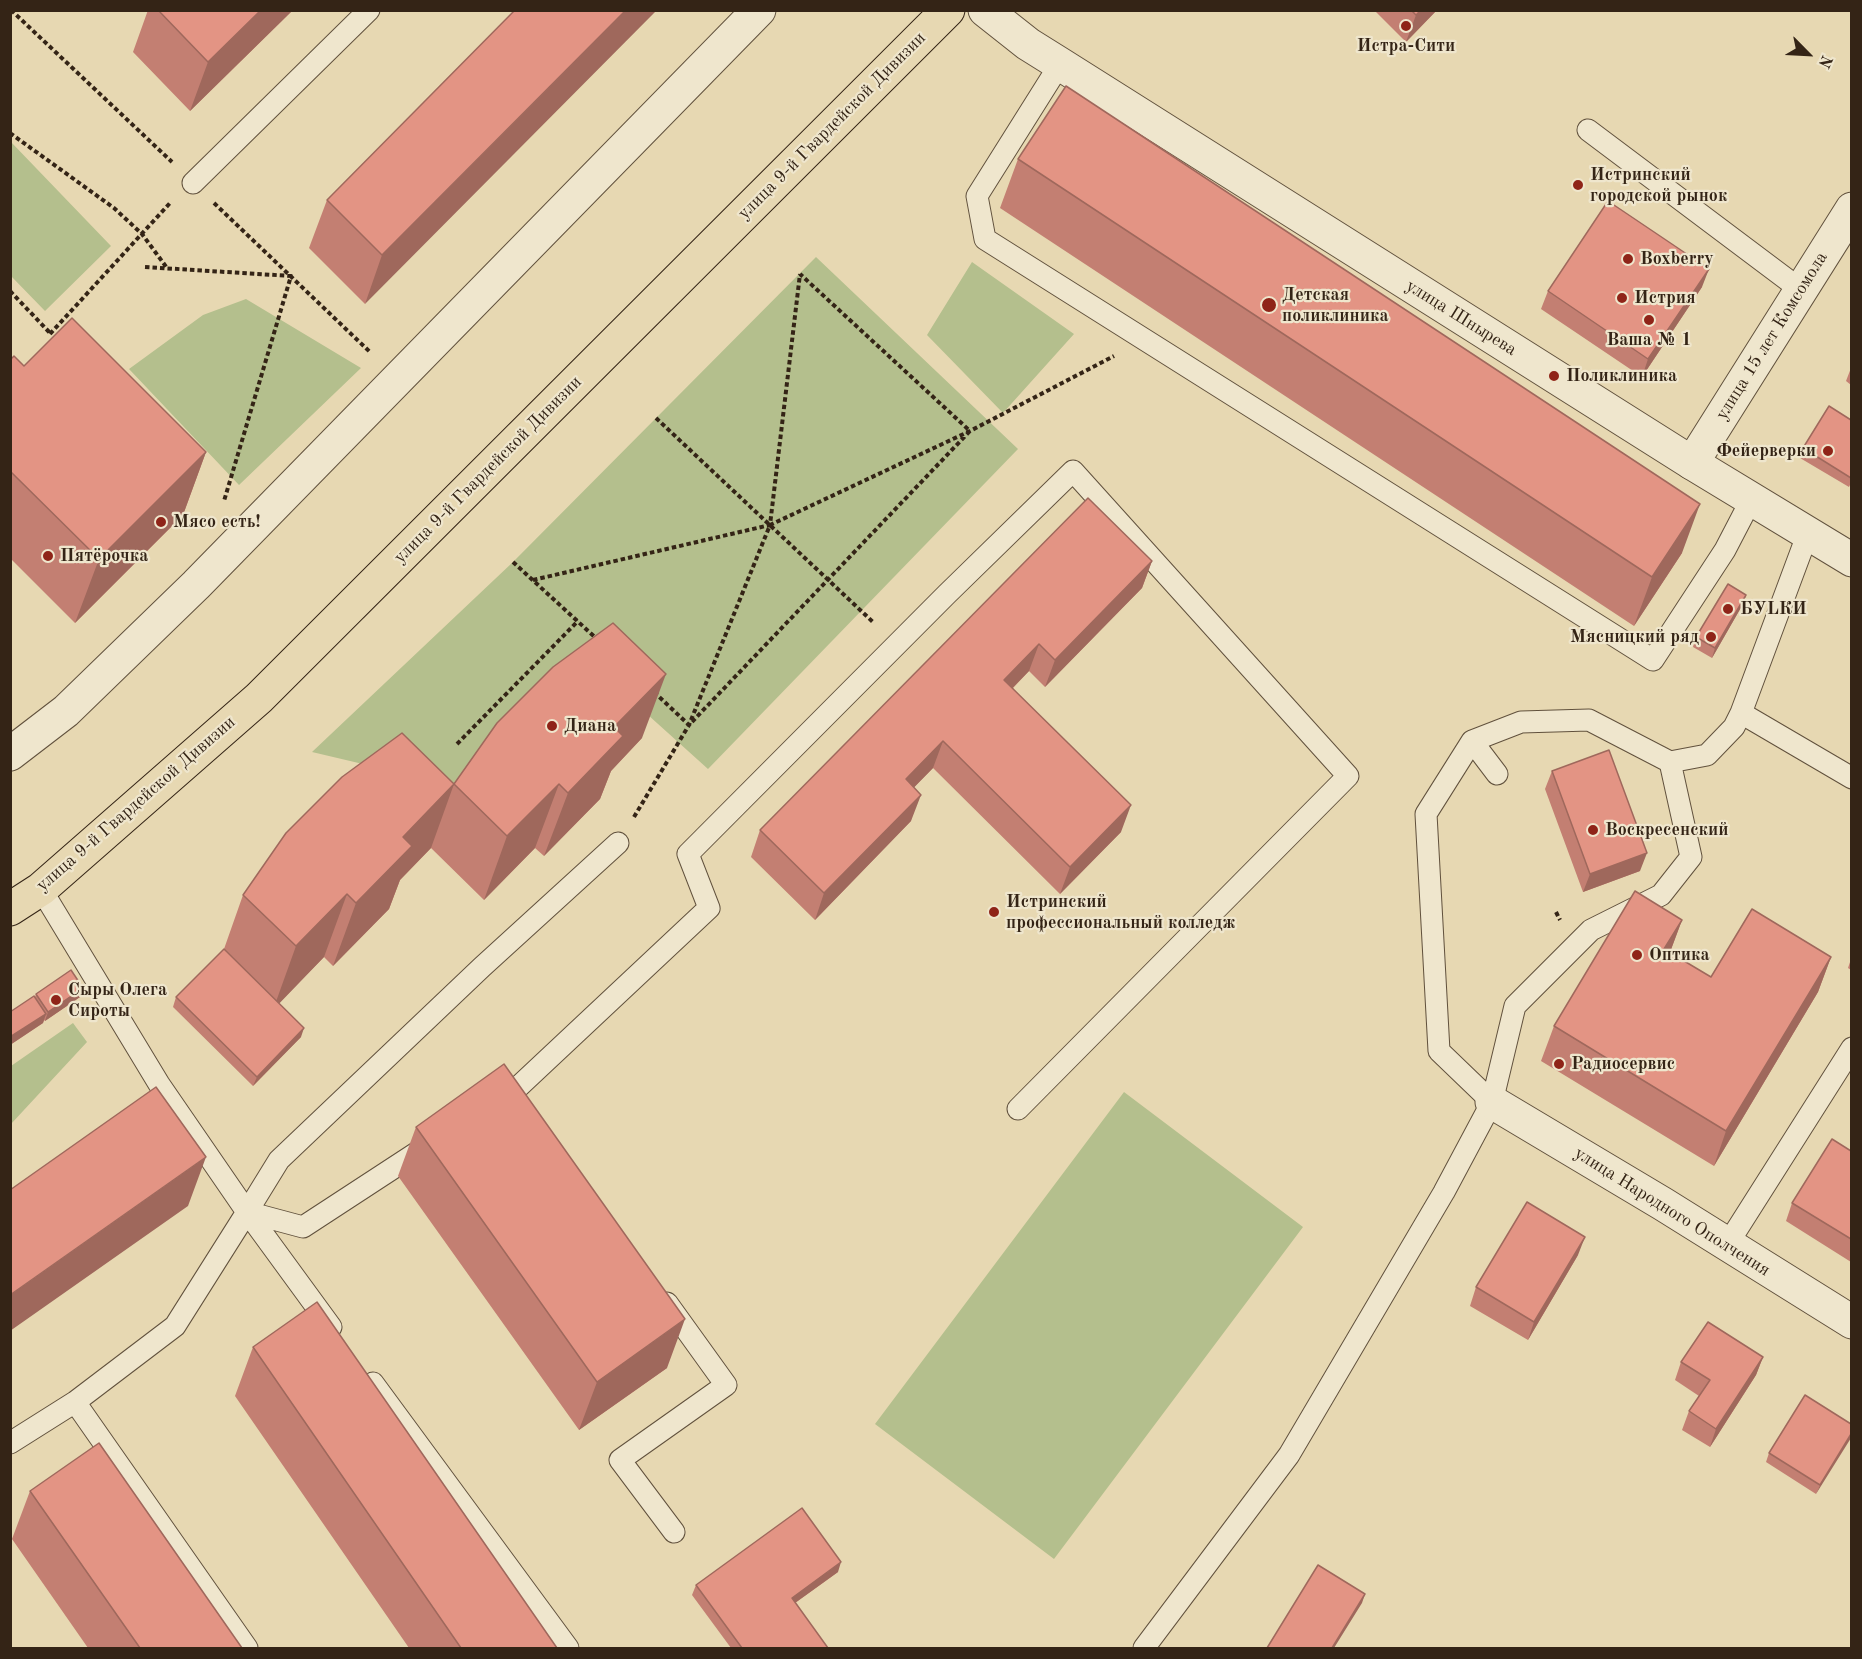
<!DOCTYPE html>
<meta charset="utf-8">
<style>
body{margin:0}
#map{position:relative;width:1862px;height:1659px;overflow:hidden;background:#e7d8b2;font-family:"Old Standard TT",serif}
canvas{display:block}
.frame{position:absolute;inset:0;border:12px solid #342416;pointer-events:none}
.north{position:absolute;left:1778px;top:24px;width:60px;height:60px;-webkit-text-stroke:4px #efe6cd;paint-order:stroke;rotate:114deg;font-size:16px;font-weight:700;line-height:24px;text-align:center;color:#342416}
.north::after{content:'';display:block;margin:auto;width:21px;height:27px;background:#342416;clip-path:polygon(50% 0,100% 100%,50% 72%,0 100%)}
</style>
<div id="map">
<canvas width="1862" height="1659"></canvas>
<div class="frame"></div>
<div class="north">N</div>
</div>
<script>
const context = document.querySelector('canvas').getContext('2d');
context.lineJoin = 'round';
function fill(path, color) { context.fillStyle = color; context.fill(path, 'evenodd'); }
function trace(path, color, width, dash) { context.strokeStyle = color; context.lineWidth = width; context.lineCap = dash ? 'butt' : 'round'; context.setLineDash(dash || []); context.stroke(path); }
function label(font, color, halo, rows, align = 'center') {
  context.font = font + ' "Old Standard TT",serif'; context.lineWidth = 4.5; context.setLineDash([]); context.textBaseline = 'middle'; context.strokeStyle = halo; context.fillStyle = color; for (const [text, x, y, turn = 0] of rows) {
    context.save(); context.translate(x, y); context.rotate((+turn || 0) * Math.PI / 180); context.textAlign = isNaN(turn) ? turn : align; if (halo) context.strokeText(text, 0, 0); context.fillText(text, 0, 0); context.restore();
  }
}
fill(new Path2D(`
 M11 142 111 246 45 311 11 276Z
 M816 257 1018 449 708 769 587 660 456 786 312 752 513 562Z
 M972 262 1074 334 1003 413 927 335Z
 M246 299 361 368 239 485 129 369 203 315Z
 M73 1023 87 1042 11 1124V1066Z
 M1124 1092 1303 1227 1054 1559 875 1424Z`), '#b4bf8d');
const service = new Path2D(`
 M1060 64 977 196 985 239 1653 660 1725 550 1751 500
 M1588 130 1801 290
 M193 183 369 10
 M1741 713 1852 778
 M1472 741 1497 774
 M41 889 159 1084 247 1212 303 1227 427 1146
 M497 1102 515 1090 709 908 688 854 947 594 1073 471 1348 776 1018 1109
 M1492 1102 1439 1051 1426 814 1472 741 1521 722 1589 720 1670 762 1707 755 1734 727 1741 713 1808 533
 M247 1212 279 1160 482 967 618 843
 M1727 1245 1852 1048
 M667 1303 726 1385 620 1460 674 1532
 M373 1383 568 1648
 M75 1402 247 1648
 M10 1443 75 1402 175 1326 247 1212 331 1327
 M1144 1648 1289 1455 1444 1192 1492 1102 1515 1006 1591 930 1661 895 1691 857 1670 762`);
const minor = new Path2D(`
 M1692 463 1852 209
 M10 754 66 711 196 585 759 10
 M1492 1102 1663 1204 1852 1322`);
const tertiary = new Path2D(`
 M985 10 1028 44 1060 64 1692 463 1852 560`);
const primary = new Path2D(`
 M10 909 41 889 259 698 948 10`);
trace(service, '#61513d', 23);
trace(minor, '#61513d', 35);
trace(tertiary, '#61513d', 35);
trace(primary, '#342416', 35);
trace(new Path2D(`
 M11 10 172 162
 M10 133 114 208 142 234 167 268
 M214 203 371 353
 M145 267 291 276 224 501
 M10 291 51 334
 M50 334 170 203
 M656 418 874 623
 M513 562 598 640
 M533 580 770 525 800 274
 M654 692 689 725 970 431 800 274
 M457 744 578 621
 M634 817 689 725 770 525 970 431 1114 356
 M1556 912 1560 920`), '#342416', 4, [4.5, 3]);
trace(service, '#efe6cd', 21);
trace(minor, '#efe6cd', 33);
trace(tertiary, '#efe6cd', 33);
trace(primary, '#e7d8b2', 33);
fill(new Path2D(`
 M148 10H293L190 111 133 52Z
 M515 10 365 304 309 248 327 200Z
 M1374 10H1437L1406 42Z
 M1018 159 1682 553 1634 626 1000 208Z
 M1702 287 1642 377 1541 309 1548 291Z
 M10 360 206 452 183 515 75 623 10 558Z
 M1851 368V385L1846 381Z
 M1851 420V483L1849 487 1800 458 1803 448Z
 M1152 561 1142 588 1045 687 1029 671 1013 688 1121 832 1060 894 933 768 914 787 911 821 815 920 751 857 760 830Z
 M1746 595 1743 604 1712 658 1693 647 1696 637Z
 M642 738 611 771 600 799 544 856 535 848 484 900 431 848 400 880 389 909 333 966 324 957 279 1003 301 1037 253 1086 173 1007 176 997 224 949 243 895 454 784Z
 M1552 771 1640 871 1583 892 1545 789Z
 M1682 920 1670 952 1711 977 1831 957 1818 992 1714 1166 1541 1061 1554 1026Z
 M1851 959V970L1848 968Z
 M36 994 80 997 45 1021 44 1020 43 1023 10 1045V1012L35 997Z
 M416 1127 667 1368 579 1430 398 1176Z
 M1851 1151V1262L1786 1221 1792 1203Z
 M1578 1255 1528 1340 1470 1306 1476 1287Z
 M253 1347 557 1648H409L235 1396Z
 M1763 1357 1756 1375 1710 1447 1682 1430 1689 1411 1699 1396 1675 1380 1681 1362Z
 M1851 1424 1816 1494 1766 1462 1769 1453Z
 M30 1491 242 1648H88L12 1539Z
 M838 1572 795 1603 828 1648H731L692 1595 696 1585Z`), '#c37f72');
fill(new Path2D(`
 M261 10H293L190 111 208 62Z
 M626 10H657L365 304 382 255Z
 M1421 10H1437L1406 42 1416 15Z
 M1709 269 1702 287 1642 377 1648 359Z
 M206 452 183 515 75 623 99 559Z
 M1700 504 1682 553 1634 626 1652 577Z
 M1152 561 1142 588 1045 687 1055 660Z
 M1746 595 1743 604 1712 658 1715 648Z
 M1039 644 1029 671 994 707 1004 680Z
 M666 674 642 738 611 771 600 799 544 856 568 793 614 727Z
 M943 741 933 768 896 806 906 779Z
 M454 784 431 848 400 880 389 909 333 966 356 903 403 837Z
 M559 784 535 848 484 900 507 836Z
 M921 795 911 821 815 920 824 893Z
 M1131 805 1121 832 1060 894 1070 867Z
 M1647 853 1640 871 1583 892 1590 874Z
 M347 894 324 957 273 1010 296 946Z
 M1682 920 1669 955 1664 949Z
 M1831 957 1818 992 1714 1166 1726 1131Z
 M83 988 80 997 45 1021 48 1012Z
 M46 1014 43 1023 10 1045V1037Z
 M304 1028 301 1037 253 1086 257 1077Z
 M206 1157 188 1206 10 1331V1295Z
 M1585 1237 1578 1255 1528 1340 1534 1322Z
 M685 1319 667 1368 579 1430 597 1382Z
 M1763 1357 1756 1375 1710 1447 1716 1429Z
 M1851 1434V1438L1816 1494 1820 1485Z
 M841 1562 838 1572 788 1608 792 1598Z
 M1365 1594 1362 1603 1334 1648H1332Z`), '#9f685c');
const building = new Path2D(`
 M158 10H261L208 62Z
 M515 10H626L382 255 327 200Z
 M1411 10H1421L1416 15Z
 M1066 86 1700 504 1652 577 1018 159Z
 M1608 201 1709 269 1648 359 1548 291Z
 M72 318 206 452 99 559 10 471V360L14 356 24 366Z
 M1829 406 1851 420V478L1803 448Z
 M1088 498 1152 561 1055 660 1039 644 1004 680 1131 805 1070 867 943 741 906 779 921 795 824 893 760 830Z
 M1728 584 1746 595 1715 648 1696 637Z
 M613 623 666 674 614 727 623 736 568 793 559 784 507 836 454 784 497 723 553 667Z
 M402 733 454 784 403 837 412 846 356 903 347 894 296 946 243 895 286 833 342 777Z
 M1609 750 1647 853 1590 874 1552 771Z
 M1635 891 1682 920 1664 949 1711 977 1752 909 1831 957 1726 1131 1554 1026Z
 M224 949 304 1028 257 1077 176 997Z
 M71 970 83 988 48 1012 36 994Z
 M34 996 46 1014 10 1037V1012Z
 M504 1064 685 1319 597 1382 416 1127Z
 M156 1087 206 1157 10 1295V1190Z
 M1832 1139 1851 1151V1239L1792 1203Z
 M1527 1202 1585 1237 1534 1322 1476 1287Z
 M317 1302 557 1648H461L253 1347Z
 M1708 1322 1763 1357 1716 1429 1689 1411 1710 1380 1681 1362Z
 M1805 1395 1851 1424V1434L1820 1485 1769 1453Z
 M99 1443 242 1648H140L30 1491Z
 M802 1508 841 1562 792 1598 828 1648H742L696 1585Z
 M1318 1565 1365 1594 1332 1648H1267Z`);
fill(building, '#e39484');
trace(building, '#9f685c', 1.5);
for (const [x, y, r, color] of [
 [1406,26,6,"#8f2418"],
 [1578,185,6,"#8f2418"],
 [1628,259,6,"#8f2418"],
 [1622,298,6,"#8f2418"],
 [1269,305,8,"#8f2418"],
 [1649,320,6,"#8f2418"],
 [1554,376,6,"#8f2418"],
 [1828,451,6,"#8f2418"],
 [161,522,6,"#8f2418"],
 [48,556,6,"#8f2418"],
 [1728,609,6,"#8f2418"],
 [1711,637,6,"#8f2418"],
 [552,726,6,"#8f2418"],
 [1593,830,6,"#8f2418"],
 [994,912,6,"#8f2418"],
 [1637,955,6,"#8f2418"],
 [56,1000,6,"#8f2418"],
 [1559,1064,6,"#8f2418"]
]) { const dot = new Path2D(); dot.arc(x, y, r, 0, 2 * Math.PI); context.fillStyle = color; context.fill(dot); trace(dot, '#efe6cd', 2); }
label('bold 18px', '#342416', '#efe6cd', [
 ["Истра-Сити",1406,46,"center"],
 ["Истринский",1590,175],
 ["городской рынок",1590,196],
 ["Boxberry",1640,259],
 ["Детская",1282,295],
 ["поликлиника",1282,316],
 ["Истрия",1634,298],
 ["Ваша № 1",1649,340,"center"],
 ["Поликлиника",1566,376],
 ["Фейерверки",1816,451,"right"],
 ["Мясо есть!",173,522],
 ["Пятёрочка",60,556],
 ["БУLКИ",1740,609],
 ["Мясницкий ряд",1699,637,"right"],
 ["Диана",564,726],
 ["Воскресенский",1605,830],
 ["Истринский",1006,902],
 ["профессиональный колледж",1006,923],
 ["Оптика",1649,955],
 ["Сыры Олега",68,990],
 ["Сироты",68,1011],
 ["Радиосервис",1571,1064]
], 'left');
label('18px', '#342416', '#efe6cd', [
 ["улица 9-й Гвардейской Дивизии",832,126,-45],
 ["улица Шнырева",1461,318,32],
 ["улица 15 лет Комсомола",1772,336,-58],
 ["улица 9-й Гвардейской Дивизии",488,470,-45],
 ["улица 9-й Гвардейской Дивизии",136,804,-41],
 ["улица Народного Ополчения",1672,1212,32]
]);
</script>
